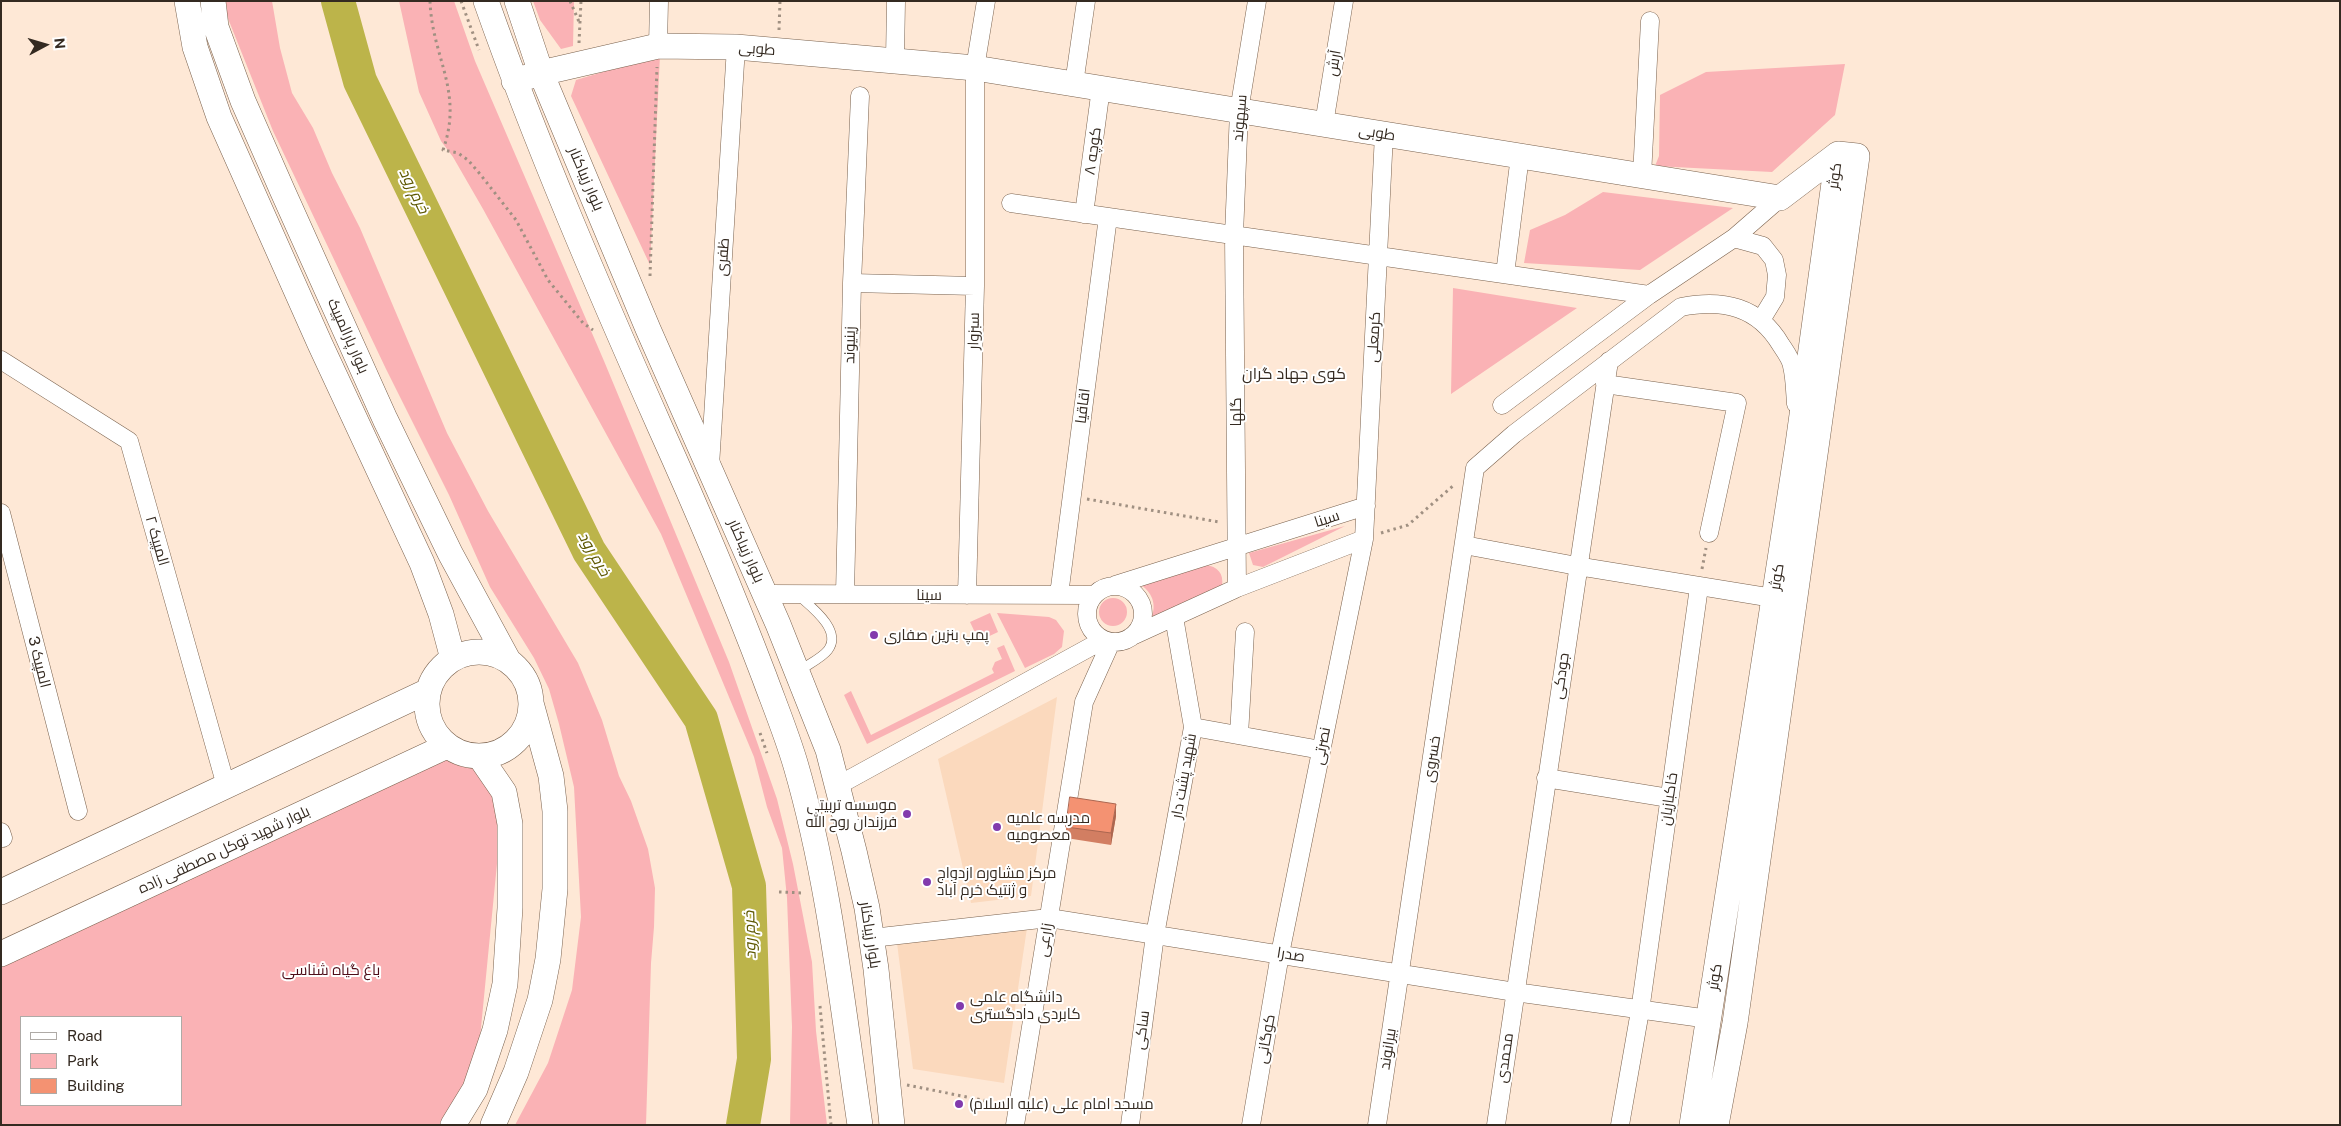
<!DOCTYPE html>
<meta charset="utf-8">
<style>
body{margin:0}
#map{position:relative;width:2341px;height:1126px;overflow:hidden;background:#fee8d6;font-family:"Public Sans",sans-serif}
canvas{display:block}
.frame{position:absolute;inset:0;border:2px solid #342a21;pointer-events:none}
.legend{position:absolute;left:20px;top:1016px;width:162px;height:90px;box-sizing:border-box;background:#fff;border:1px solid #aeaaa6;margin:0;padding:6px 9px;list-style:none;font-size:15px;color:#342a21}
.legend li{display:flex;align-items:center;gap:10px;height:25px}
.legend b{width:25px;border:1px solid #aeaaa6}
.north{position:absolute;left:20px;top:20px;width:50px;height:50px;-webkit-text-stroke:4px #fff;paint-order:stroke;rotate:84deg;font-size:14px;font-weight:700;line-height:20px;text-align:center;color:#342a21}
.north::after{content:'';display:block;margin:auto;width:18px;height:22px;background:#342a21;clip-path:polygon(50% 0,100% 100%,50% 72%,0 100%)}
</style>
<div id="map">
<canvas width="2341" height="1126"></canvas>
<div class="frame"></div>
<ul class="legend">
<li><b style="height:6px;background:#fff"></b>Road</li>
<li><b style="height:14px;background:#fab2b5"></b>Park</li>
<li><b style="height:14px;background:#f49272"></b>Building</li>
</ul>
<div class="north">N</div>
</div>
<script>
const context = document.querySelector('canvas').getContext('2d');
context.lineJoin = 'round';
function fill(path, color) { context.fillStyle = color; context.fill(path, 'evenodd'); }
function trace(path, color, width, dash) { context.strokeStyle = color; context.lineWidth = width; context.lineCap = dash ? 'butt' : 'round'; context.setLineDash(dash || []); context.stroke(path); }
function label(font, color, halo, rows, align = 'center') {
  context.font = font + ' "Public Sans",Cairo,sans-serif'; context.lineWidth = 4; context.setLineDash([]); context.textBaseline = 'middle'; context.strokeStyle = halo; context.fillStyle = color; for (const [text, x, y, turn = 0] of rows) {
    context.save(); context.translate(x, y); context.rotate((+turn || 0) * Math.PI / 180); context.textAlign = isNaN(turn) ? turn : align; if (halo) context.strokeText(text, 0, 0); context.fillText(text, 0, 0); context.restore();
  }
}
fill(new Path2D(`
 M1057 697 1031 896 971 903 938 759Z
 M1027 928 1004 1083 913 1069 897 943Z`), '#fbd9bd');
fill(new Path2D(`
 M226 1H272L280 48 292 93 313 128 332 173 360 228 447 433 488 511 578 663 602 720 619 776 631 801 648 849 655 888 654 927 651 963 646 1125H515L548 1063 572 990 581 917 574 787 559 724 549 689 534 658 490 587 449 495 386 369 273 131 227 16Z
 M399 1H454L475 61 604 361 729 662 777 799 793 864 812 962 816 1031 827 1125H790L792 1027 787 898 782 848 767 807 754 757 661 534 483 209 453 157 441 141 419 92Z
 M533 1H574L573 46 561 49 540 20Z
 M660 55 650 265 571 96 576 80Z
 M1845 64 1835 115 1772 172 1655 166 1659 156 1660 95 1706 72Z
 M1603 192 1733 208 1640 270 1524 263 1530 230 1565 215Z
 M1453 288 1577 308 1451 394Z
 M1345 526 1263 567 1253 565 1249 553Z
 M1205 565C1218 566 1224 574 1222 586L1150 621C1157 607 1154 594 1141 585Z
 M1099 612a14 14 0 1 1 28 0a14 14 0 1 1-28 0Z
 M990 613 998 632 979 641 970 622Z
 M997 613 1049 617 1056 620 1064 631 1062 647 1054 654 1025 668Z
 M1004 645 1015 671 867 744 844 695 851 691 871 735 994 673 992 669 995 662 1002 659 997 648Z
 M447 746 504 792 475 1089 445 1125H1V956ZM21 1017H181V1105H21Z`), '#fab2b5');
trace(new Path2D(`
 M338 1 360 81 589 551 701 719 749 886 754 1059 743 1125`), '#bcb44a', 34);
const lane = new Path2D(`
 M798 595C810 606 843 630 828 650 822 658 807 665 799 671`);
const street = new Path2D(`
 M658 46 659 1
 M895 59 896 1
 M1074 84 1086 1
 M1324 124 1344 1
 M1642 176 1650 21
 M1011 203 1649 295
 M1084 214 1101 88
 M1734 238 1763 246 1774 260 1777 275 1775 297 1761 320
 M1505 274 1520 156
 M852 283 975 286
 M1 360 129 441 226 786
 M1605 384 1737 403 1709 533
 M1502 405 1649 295 1734 238 1780 198
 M710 466 736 47
 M1 513 78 811
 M1464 545 1577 566 1773 598
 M1115 585 1366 506
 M1087 614a28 28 0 1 1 56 0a28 28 0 1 1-56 0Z
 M1237 588 1234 235 1239 111 1257 1
 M765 594 1092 595
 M845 594 852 283 860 96
 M967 595 975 286V68L986 1
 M1059 595 1108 217
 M1132 636 1237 588 1364 539
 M1193 727 1321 750
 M1239 735 1245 632
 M1546 778 1669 798
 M837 786 1103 640
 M1 832 3 838
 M872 938 1049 918 1515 992 1709 1019
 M1015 1125 1084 702 1111 642
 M1130 1125 1155 935 1193 727 1174 617
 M1251 1125 1280 954 1364 539 1384 134
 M1377 1125 1475 468 1514 434 1681 307C1723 299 1758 306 1781 345 1785 351 1791 359 1792 366 1795 378 1795 392 1796 404
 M1496 1125 1609 361
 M1620 1125 1640 1011 1699 587`);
const secondary = new Path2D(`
 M187 1 195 47 219 117 320 344 422 563 441 614 453 659
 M213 1 216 27 243 101 283 192 385 419 450 553 508 660
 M486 1C537 146 598 287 660 427 697 509 732 592 764 676 775 706 787 735 796 766 830 883 842 1005 860 1125
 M517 1 541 73 648 329 778 624 828 750 854 851 867 908 876 969 892 1125
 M514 81 541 73 658 46 736 47 975 68 1780 198 1838 154
 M427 704a52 52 0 1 1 104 0a52 52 0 1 1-104 0Z
 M1 892 428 691
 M1 954 447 746
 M453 1125 475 1089 495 1030 505 984 510 908V824L504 792 480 757
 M493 1125 516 1072 540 1000 548 959 555 889V811L551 776 531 703
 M1692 1125 1798 444 1838 154 1857 156 1735 1023 1716 1125`);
trace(lane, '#7a624e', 10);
trace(street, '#7a624e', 19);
trace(secondary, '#7a624e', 26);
trace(new Path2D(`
 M430 1C432 58 464 91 443 150L458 153 468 160 480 174 516 220 548 280 583 323 593 330
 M461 1 479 50
 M570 1 580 24
 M779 30 780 1
 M579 43 581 1
 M650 276 657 67
 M1087 499 1219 522
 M1381 533 1408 525 1454 485
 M1702 569 1706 548
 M760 733 767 753
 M779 892 804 893
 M820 1006 831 1125
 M907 1085 1002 1104`), '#a09082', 3, [2.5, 4]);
trace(lane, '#fff', 9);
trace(street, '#fff', 18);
trace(secondary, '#fff', 25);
fill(new Path2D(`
 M1116 816 1111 845 1066 838V827Z`), '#d27e62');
fill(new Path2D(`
 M1116 804V816L1111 845V833Z`), '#ab6650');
const building = new Path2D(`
 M1070 797 1116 804 1111 833 1066 827Z`);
fill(building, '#f49272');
trace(building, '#ab6650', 1);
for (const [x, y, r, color] of [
 [874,635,5,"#823aad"],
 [907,814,5,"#823aad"],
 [997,827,5,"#823aad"],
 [927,882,5,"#823aad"],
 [960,1006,5,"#823aad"],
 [959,1104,5,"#823aad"]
]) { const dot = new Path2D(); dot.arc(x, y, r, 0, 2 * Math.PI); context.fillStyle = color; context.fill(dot); trace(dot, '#fff', 2); }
label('15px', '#342a21', '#fff', [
 ["طوبی",757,49,4],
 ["آرش",1334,63,-80],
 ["سپهوند",1240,118,-85],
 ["طوبی",1377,133,9],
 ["کوچه ۸",1093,151,-82],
 ["کوثر",1835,176,-82],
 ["بلوار زیباکنار",586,179,67],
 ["ظفری",723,257,-86],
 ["سبزوار",974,331,-89],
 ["بلوار پارالمپیک",348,336,66],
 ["کرمعلی",1374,337,-87],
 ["زینیوند",850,345,-89],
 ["اقاقیا",1083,406,-83],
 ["گلها",1236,412,-90],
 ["سینا",1327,519,-18],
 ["المپیک ۲",157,541,74],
 ["بلوار زیباکنار",746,551,66],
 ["کوثر",1777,577,-81],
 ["سینا",929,595],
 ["المپیک 3",39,662,76],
 ["جودکی",1561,676,-82],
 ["نصرتی",1322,746,-79],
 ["خسروی",1432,759,-81],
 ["شهید پشت دار",1184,776,-80],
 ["خاکبازیان",1669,799,-82],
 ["بلوار شهید توکل مصطفی زاده",224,850,-25],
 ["بلوار زیباکنار",870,935,81],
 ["زارعی",1045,940,-81],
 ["صدرا",1291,955,9],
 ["کوثر",1715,977,-81],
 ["ساکی",1142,1030,-82],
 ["کوگانی",1266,1039,-80],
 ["بیرانوند",1388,1049,-81],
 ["محمدی",1505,1058,-82]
]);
label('15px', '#342a21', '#fff', [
 ["پمپ بنزین صفاری",884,635],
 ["موسسه تربیتی",897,805,"right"],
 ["فرزندان روح الله",897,822,"right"],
 ["مدرسه علمیه",1007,818],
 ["معصومیه",1007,835],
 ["مرکز مشاوره ازدواج",937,873],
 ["و ژنتیک خرم آباد",937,890],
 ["دانشگاه علمی",970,997],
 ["کابردی دادگستری",970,1014],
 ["مسجد امام علی (علیه السلام)",969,1104]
], 'left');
label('15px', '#4e0d18', '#fff', [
 ["باغ گیاه شناسی",331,970]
]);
label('italic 16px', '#5d5701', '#fff', [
 ["خرم رود",414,191,64],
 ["خرم رود",594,554,60],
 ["خرم رود",750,935,-92]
]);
label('16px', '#342a21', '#fff', [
 ["کوی جهاد گران",1294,374]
]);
</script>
